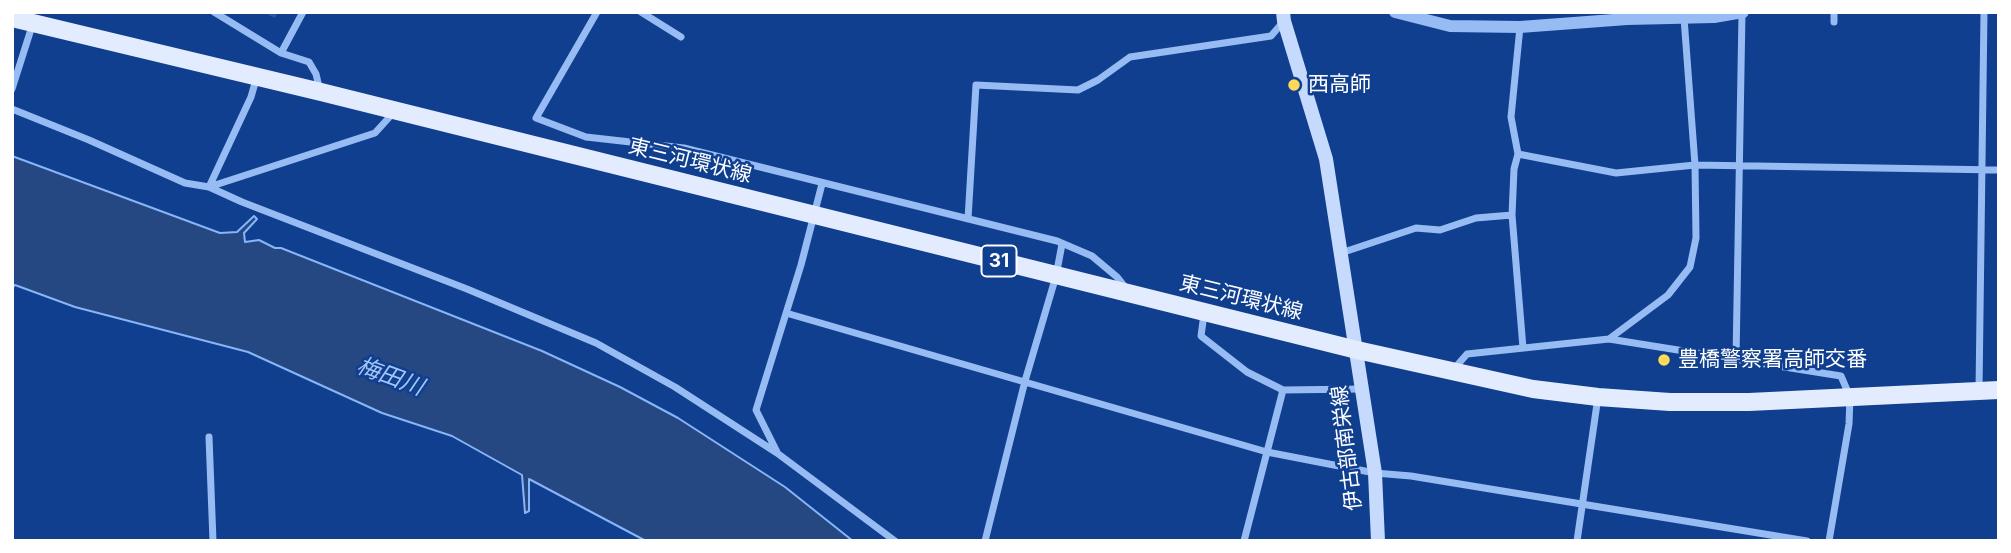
<!DOCTYPE html>
<meta charset="utf-8">
<style>
body{margin:0}
#map{position:relative;width:2011px;height:553px;overflow:hidden;background:#0f3f8e;font-family:Inter,sans-serif}
canvas{display:block}
.frame{position:absolute;inset:0;border:14px solid #fff;pointer-events:none}
</style>
<div id="map">
<canvas width="2011" height="553"></canvas>
<div class="frame"></div>
</div>
<script>
const context = document.querySelector('canvas').getContext('2d');
context.lineJoin = 'round';
function fill(path, color) { context.fillStyle = color; context.fill(path, 'evenodd'); }
function trace(path, color, width, dash) { context.strokeStyle = color; context.lineWidth = width; context.lineCap = dash ? 'butt' : 'round'; context.setLineDash(dash || []); context.stroke(path); }
function label(font, color, halo, rows, align = 'center') {
  context.font = font + ' Inter,"Noto Sans JP",sans-serif'; context.lineWidth = 5; context.setLineDash([]); context.textBaseline = 'middle'; context.strokeStyle = halo; context.fillStyle = color; for (const [text, x, y, turn = 0] of rows) {
    context.save(); context.translate(x, y); context.rotate((+turn || 0) * Math.PI / 180); context.textAlign = isNaN(turn) ? turn : align; if (halo) context.strokeText(text, 0, 0); context.fillText(text, 0, 0); context.restore();
  }
}
const water = new Path2D(`
 M12 156 220 233 237 232 254 216 257 219 244 233 245 242 259 240 275 248H281L542 351 620 387 678 418 785 487 853 541H646L529 479V511L525 513 522 475 452 436 382 413 248 352 75 307 15 285 12 288Z`);
fill(water, '#254883');
trace(water, '#88b5f7', 2);
trace(new Path2D(`
 M214 12 281 53 309 62 316 74 320 91
 M597 12 536 118 586 137 684 148 1057 241 1092 256 1117 277 1125 287
 M641 12 681 37
 M1834 22V12
 M1520 27 1511 117 1518 154 1514 169 1512 215 1523 348
 M281 53 303 12
 M12 89 33 23
 M12 109 89 140 185 183 209 187 242 202 467 289 596 343 675 387 777 453 895 541
 M1518 154 1616 173 1695 165 1999 170
 M209 187 375 133 394 112
 M209 187 251 97 257 76
 M968 219 976 85 1078 90 1098 80 1130 57 1271 36 1284 21
 M1341 253 1416 228 1440 230 1476 218 1512 215
 M786 313 1267 452 1375 473 1411 476 1807 541
 M1204 314 1201 336 1247 372 1283 390 1361 389
 M1609 339 1668 295 1690 267 1696 238 1695 165 1684 18
 M1736 359 1742 13
 M1453 370 1467 354 1609 339 1841 376 1850 397 1849 424 1829 541
 M1979 390 1984 12
 M209 437 213 541
 M777 452 756 410 801 265 822 184
 M985 541 1025 381 1056 276 1062 244
 M1244 541 1283 390
 M1577 541 1598 397`), '#97bbf3', 7);
trace(new Path2D(`
 M1395 12 1450 26 1520 27 1627 19 1714 17 1743 12`), '#97bbf3', 12);
trace(new Path2D(`
 M1283 12 1284 21 1326 159 1375 473 1378 541`), '#c6dafd', 14);
trace(new Path2D(`
 M12 18 321 92 1357 350 1533 389 1598 397 1670 402H1749L1999 390`), '#e3ecff', 18);
fill(new Path2D(`
 M263 12H278L275 18Z`), '#2c579d');
for (const [x, y, r, color] of [
 [1294,85,7,"#ffd959"],
 [1664,360,7,"#ffd959"]
]) { const dot = new Path2D(); dot.arc(x, y, r, 0, 2 * Math.PI); context.fillStyle = color; context.fill(dot); trace(dot, '#0f3f8e', 2.5); }
for (const [x, y, w] of [
 [999,261,35]
]) { const box = new Path2D(); box.roundRect(x - w / 2, y - 15.5, w, 31, 5); context.fillStyle = '#0f3f8e'; context.fill(box); trace(box, '#fff', 2); }
label('bold 19px', '#fff', null, [
 ["31",999,261]
]);
label('21px', '#fff', '#0f3f8e', [
 ["西高師",1308,85],
 ["豊橋警察署高師交番",1678,360]
], 'left');
label('21px', '#fff', '#0f3f8e', [
 ["東三河環状線",690,161,14],
 ["東三河環状線",1241,298,14],
 ["伊古部南栄線",1347,448,-97]
]);
label('italic 23px', '#a3c5fa', '#0f3f8e', [
 ["梅田川",390,377,20]
]);
</script>
